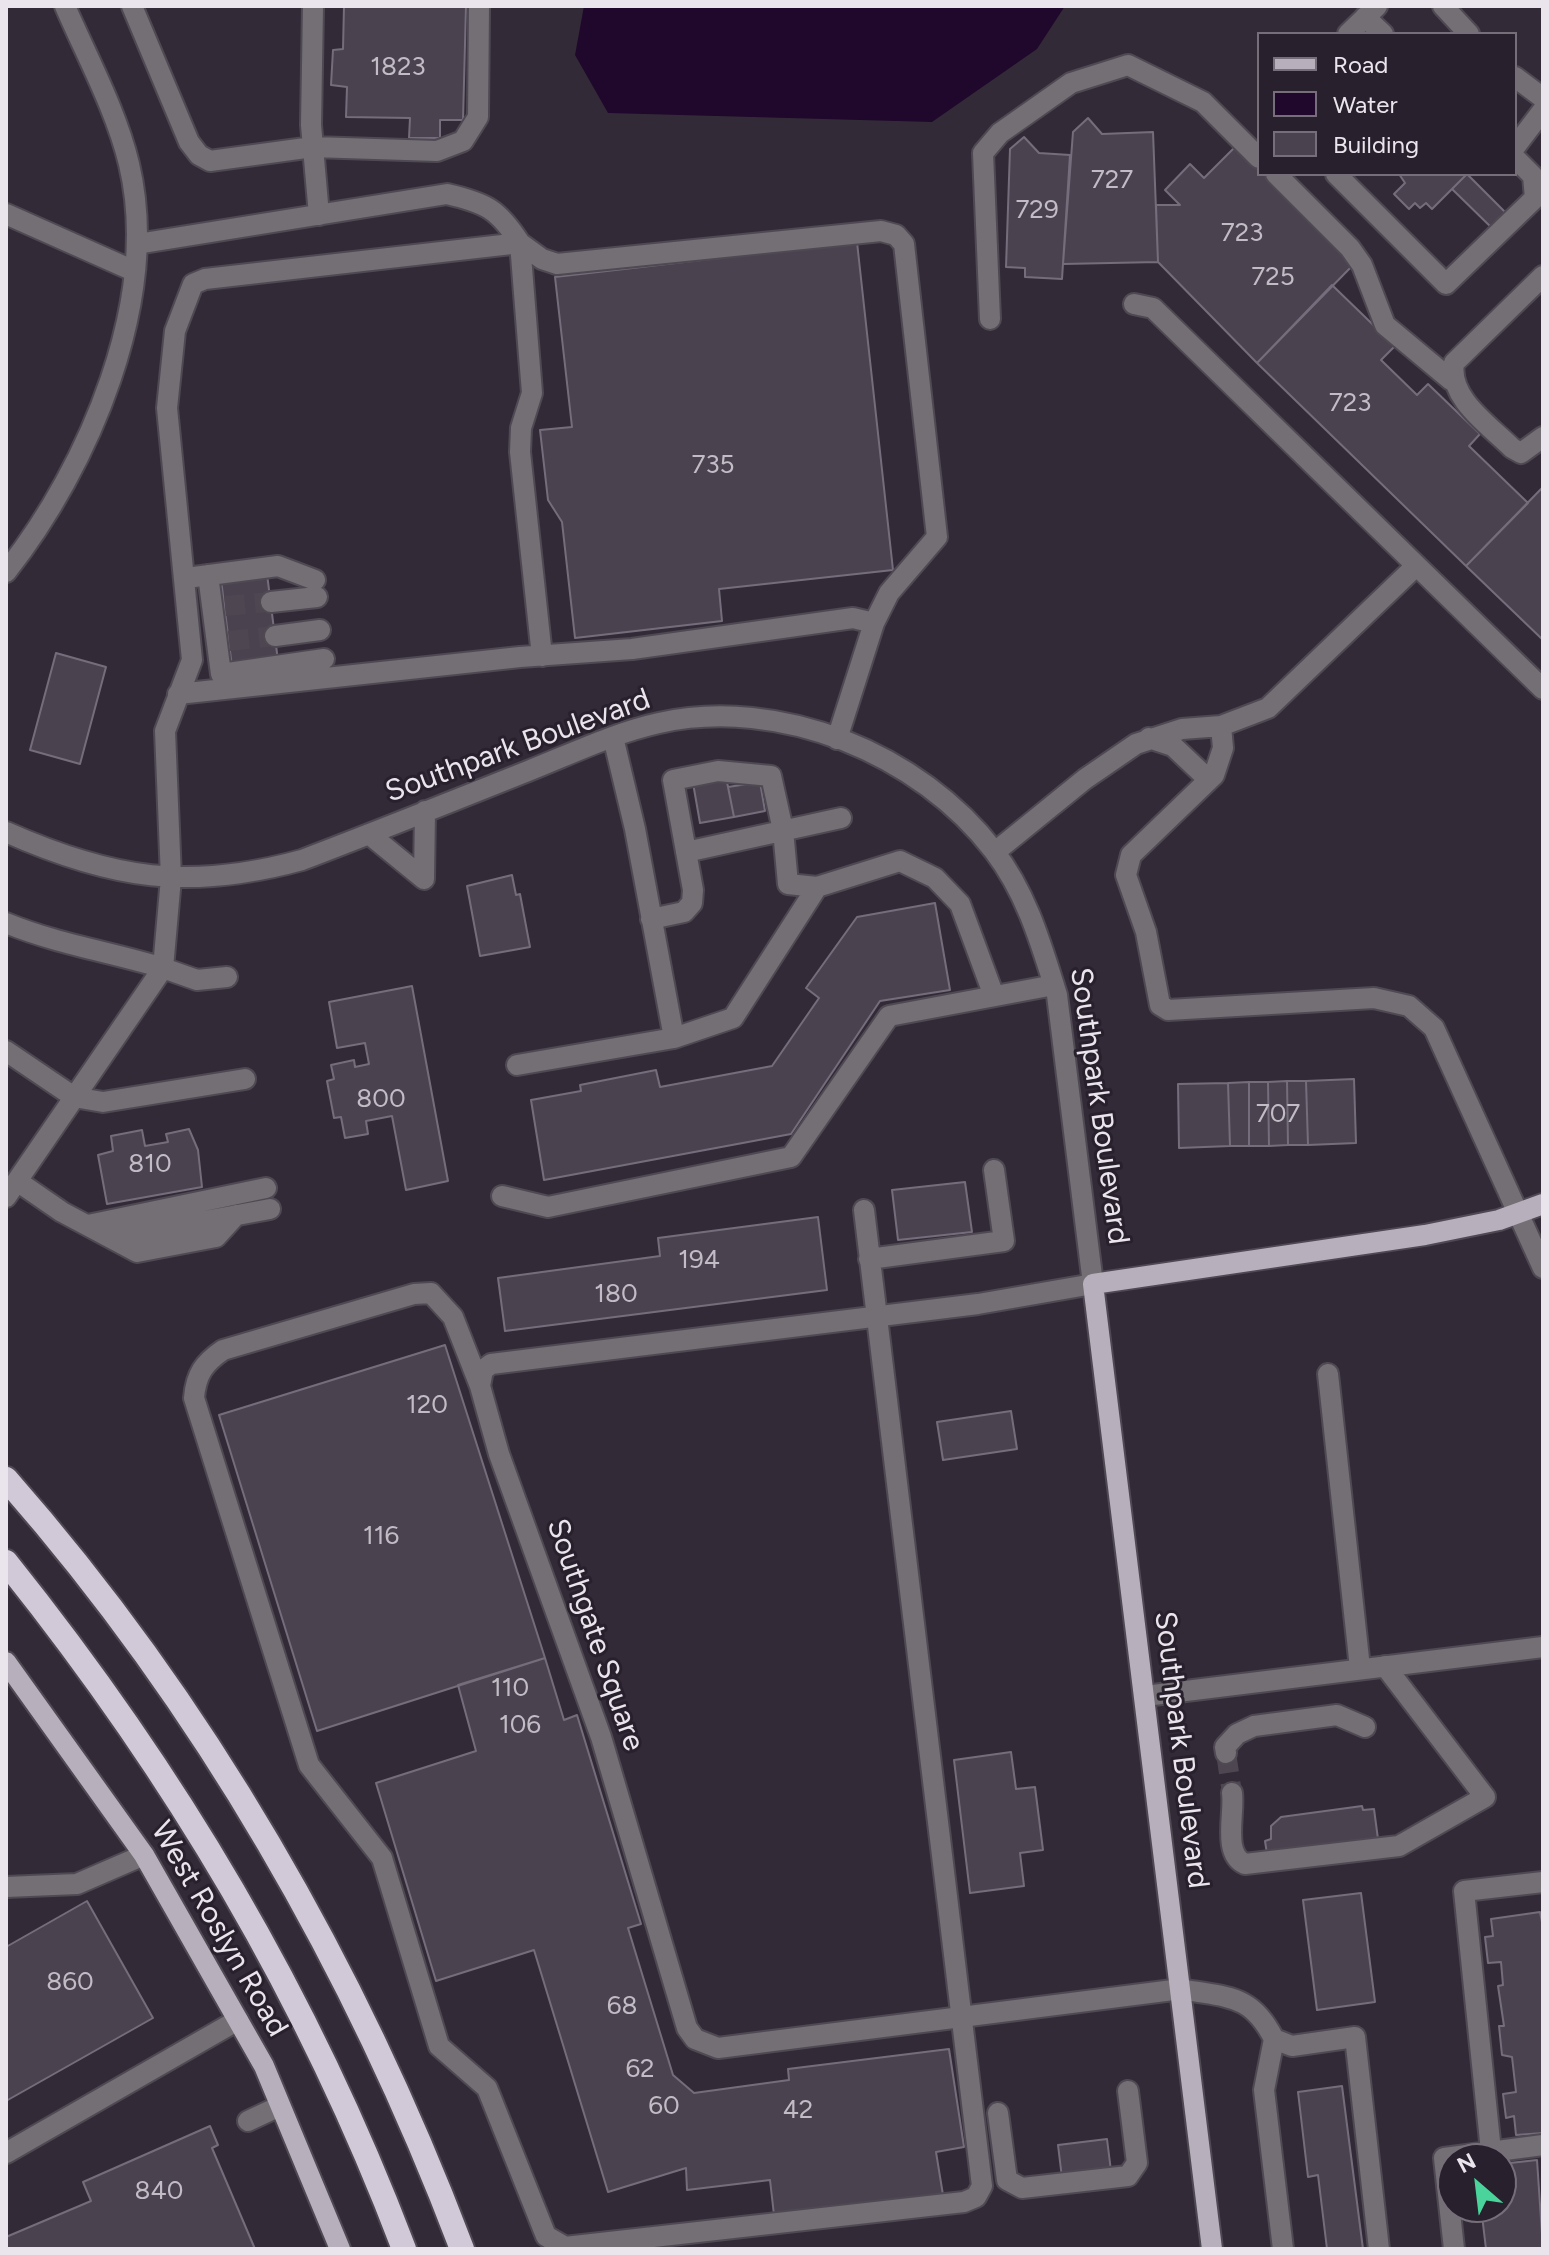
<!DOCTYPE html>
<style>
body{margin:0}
#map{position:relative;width:1549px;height:2255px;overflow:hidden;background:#322b37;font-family:Figtree,sans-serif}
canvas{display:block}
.frame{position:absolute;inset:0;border:8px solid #eae5ed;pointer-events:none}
.legend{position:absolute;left:1257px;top:32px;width:260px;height:144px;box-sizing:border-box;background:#28212d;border:2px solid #766f7a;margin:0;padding:10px 14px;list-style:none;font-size:24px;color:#eae5ed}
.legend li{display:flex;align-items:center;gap:16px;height:40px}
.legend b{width:40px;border:2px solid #766f7a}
.north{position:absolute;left:1437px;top:2143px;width:80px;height:80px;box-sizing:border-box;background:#28212d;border:2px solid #766f7a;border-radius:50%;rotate:332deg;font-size:22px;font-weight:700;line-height:32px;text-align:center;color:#eae5ed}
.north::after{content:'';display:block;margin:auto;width:28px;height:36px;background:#4ad49c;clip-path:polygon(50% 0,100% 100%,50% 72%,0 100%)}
</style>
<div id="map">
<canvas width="1549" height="2255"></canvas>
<div class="frame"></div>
<ul class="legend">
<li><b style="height:10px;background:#b7b0bc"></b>Road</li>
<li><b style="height:22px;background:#20082c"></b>Water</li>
<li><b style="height:22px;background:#4a434f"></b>Building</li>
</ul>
<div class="north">N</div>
</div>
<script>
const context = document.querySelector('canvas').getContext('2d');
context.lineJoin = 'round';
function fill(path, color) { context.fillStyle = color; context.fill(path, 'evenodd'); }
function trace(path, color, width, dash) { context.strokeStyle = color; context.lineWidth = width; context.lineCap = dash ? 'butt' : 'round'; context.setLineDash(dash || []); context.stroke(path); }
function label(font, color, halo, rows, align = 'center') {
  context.font = font + ' Figtree,sans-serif'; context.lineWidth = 6; context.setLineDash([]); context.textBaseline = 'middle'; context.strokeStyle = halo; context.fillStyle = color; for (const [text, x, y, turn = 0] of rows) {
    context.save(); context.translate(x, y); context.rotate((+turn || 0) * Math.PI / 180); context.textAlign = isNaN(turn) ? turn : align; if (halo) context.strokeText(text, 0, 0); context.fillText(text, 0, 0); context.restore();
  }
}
fill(new Path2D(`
 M584 6H1065L1037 49 932 122 608 113 575 55Z`), '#20082c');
const building = new Path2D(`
 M344 6H466L463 120H440V138H409L410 118 346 117 347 87 331 85 333 50 343 49Z
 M1088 118 1102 134 1153 132 1158 262 1063 264 1073 132Z
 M1024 137 1039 153 1070 155 1062 279 1025 277V268L1006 267 1010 149Z
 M1237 145 1259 166V174H1267L1356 262 1257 363 1158 262 1156 205H1180L1165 190 1190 164 1204 178Z
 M1399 174H1467L1432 209 1426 203 1420 208 1415 203 1409 209 1394 194 1405 183Z
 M1467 174 1509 216 1495 231 1452 189Z
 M857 242 893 570 719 589 722 621 575 638 562 522 548 500 540 430 572 427 555 277Z
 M1332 285 1395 346 1381 360 1417 395 1428 384 1480 434 1469 446 1528 503 1466 566 1257 363Z
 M1543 487V640L1466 566Z
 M267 574 278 661 232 667 221 580Z
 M56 653 106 667 80 764 30 750Z
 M726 777 734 817 700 823 693 783Z
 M760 782 765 811 734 817 728 787Z
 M512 875 516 895 520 894 530 947 480 956 467 886Z
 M935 903 950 990 880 1001 791 1134 544 1180 531 1100 581 1091 580 1085 656 1070 660 1087 772 1066 819 998 806 988 857 917Z
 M412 986 448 1181 406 1190 392 1116 366 1121 368 1134 345 1138 341 1117 334 1118 327 1081 334 1079 331 1065 354 1060 355 1067 369 1064 365 1043 337 1048 329 1002Z
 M1354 1079 1356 1143 1308 1145 1306 1081Z
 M1287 1081 1288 1145 1269 1146 1268 1082Z
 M1287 1081H1306L1308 1145H1288Z
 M1249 1082H1268L1269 1146H1249Z
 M1249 1082V1146H1230L1228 1083Z
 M1228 1083 1230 1146 1179 1148 1178 1084Z
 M189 1129 198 1150 202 1187 107 1204 98 1155 113 1151 111 1136 142 1130 145 1146 168 1142 166 1134Z
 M965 1182 972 1232 898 1240 892 1190Z
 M818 1217 827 1290 505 1331 498 1278 660 1256 658 1238Z
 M445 1345 545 1658 317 1731 219 1415Z
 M1011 1411 1017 1449 943 1460 937 1422Z
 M545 1658 564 1720 577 1715 641 1924 628 1928 673 2075 694 2093 789 2080 788 2069 949 2049 964 2147 936 2152 943 2195 774 2215 770 2180 687 2190 686 2168 608 2192 534 1950 436 1981 376 1783 476 1751 458 1685Z
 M1011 1752 1016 1789 1035 1787 1043 1850 1020 1853 1024 1886 970 1893 954 1760Z
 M1362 1806 1363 1810 1374 1809 1378 1839 1267 1854 1265 1841 1271 1839V1826L1281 1817Z
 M1361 1893 1375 2002 1317 2010 1303 1900Z
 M87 1901 153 2018 6 2101V1947Z
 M1540 1912 1543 1927V2133L1516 2135 1514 2116 1506 2118 1503 2094 1516 2092 1512 2057 1502 2055 1499 2026H1504L1498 1986 1503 1985 1501 1962 1488 1963 1485 1937 1493 1936 1491 1919Z
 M1342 2086 1363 2249H1327L1318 2175 1308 2177 1298 2092Z
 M210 2126 218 2145 212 2148 255 2249H6V2237L91 2201 83 2182Z
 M1107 2139 1111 2171 1062 2178 1058 2145Z
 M1537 2160 1543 2249H1486L1481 2207H1501V2164Z`);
fill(building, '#4a434f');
trace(building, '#756d7b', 2);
trace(new Path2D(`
 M225 606 271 602
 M229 641 275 636
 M1226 1753 1232 1793`), '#4e4752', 20, [20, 10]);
const minor = new Path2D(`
 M132 6 189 142 199 155 210 161 313 147 437 151 463 141 478 117 479 6
 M313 6 311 125 319 215
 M1443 6 1469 34
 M1365 17 1383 34
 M1348 34 1377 6
 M1515 77 1543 98
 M1515 147 1543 110
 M1276 174 1350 248 1362 265 1385 325 1451 380
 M1336 174 1446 284 1535 198 1533 176 1515 158
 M6 214 134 271
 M520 243 542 259 557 264 881 231 896 235 904 244 937 537 889 593 874 623 837 739
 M520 243 532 393 521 428 520 452 542 656
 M137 244 447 194C486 203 498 209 520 243L205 279 193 284 175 331 167 408 192 660 165 731 171 878 163 968 197 980 227 977
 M1543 276 1454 363C1448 398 1489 425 1512 448L1521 453 1543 437
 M1134 304 1153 308 1543 689
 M990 319 983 153 1000 133 1071 83 1128 65 1203 102 1259 158
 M6 572C89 467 161 299 129 164 116 110 87 57 65 6
 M208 575 221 674 324 659
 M194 577 278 566 315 580
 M271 602 317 597
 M275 636 320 630
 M178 694 520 657 632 649 853 618 874 623
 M1221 726 1223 748 1214 775 1131 855 1126 875 1146 932 1160 1005 1168 1010 1374 998 1409 1006 1434 1028 1543 1268
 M613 737 635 829 674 1038
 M1149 738 1173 746 1209 780
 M6 832C112 879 189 891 302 860 378 831 453 801 528 771 571 754 614 733 659 723 780 696 920 754 994 851 1027 894 1041 944 1057 995L1093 1284 978 1304 491 1364 483 1370 480 1386 499 1454 601 1737 687 2028 695 2039 718 2048 1181 1989C1227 1998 1251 1993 1274 2039L1292 2046 1355 2037 1379 2249
 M369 834 424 879 425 811
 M686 852 841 818
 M995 852 1085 779 1136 744 1182 729 1221 726 1268 708 1416 566
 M651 919 684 912 692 903 693 890 673 780 718 771 771 776 783 830 788 884 817 887
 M6 923C57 944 111 952 163 968L6 1197
 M6 1051 74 1097 103 1102 245 1079
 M517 1065 674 1038 733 1018 817 887 900 861 935 878 960 904 994 996
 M17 1181 62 1212 137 1252 216 1237 236 1215
 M502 1196 548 1207 791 1157 889 1016 1054 985
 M88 1225 266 1188
 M106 1231 129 1235 270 1209
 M869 1259 1004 1241 994 1170
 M1328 1374 1360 1668
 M480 1386 453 1317 431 1293 414 1294 223 1350C204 1363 196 1374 194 1398L309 1765 382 1858 439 2046 487 2088 546 2236 565 2247 964 2202 976 2197 982 2186 864 1210
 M1145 1696 1543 1647
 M1226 1753 1225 1747 1237 1734 1254 1726 1337 1715 1365 1727
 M1232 1793C1235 1813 1222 1854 1245 1864L1399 1846 1485 1797 1385 1666
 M6 1887 77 1884 144 1855
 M1274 2039 1264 2090 1283 2249
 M998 2113 1007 2180 1022 2188 1128 2176 1137 2163 1128 2091
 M248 2121 280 2106
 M1491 2151 1464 1891 1543 1882
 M6 2153 238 2020
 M1454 2249 1444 2158 1543 2145`);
const major = new Path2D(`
 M6 1662 144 1855 264 2066 340 2249
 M1212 2249 1093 1284 1425 1235 1499 1220 1543 1204`);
const highway = new Path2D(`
 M6 1479C204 1704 356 1969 462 2249
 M6 1562C175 1773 308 1996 404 2249`);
trace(minor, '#4f4954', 24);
trace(major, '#4f4954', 24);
trace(highway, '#4f4954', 28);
trace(minor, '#736f75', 20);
trace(major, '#b7b0bc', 20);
trace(highway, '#d2c9d8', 24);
label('26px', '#c2bcc6', null, [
 ["1823",398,67],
 ["727",1112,180],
 ["729",1037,210],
 ["723",1242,233],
 ["725",1273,277],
 ["723",1350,403],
 ["735",713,465],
 ["800",381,1099],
 ["707",1278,1114],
 ["810",150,1164],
 ["194",699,1260],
 ["180",616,1294],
 ["120",427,1405],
 ["116",381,1536],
 ["110",510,1688],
 ["106",520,1725],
 ["860",70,1982],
 ["68",622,2006],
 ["62",640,2069],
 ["60",664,2106],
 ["42",798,2110],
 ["840",159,2191]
]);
label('30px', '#eae5ed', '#28212d', [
 ["Southpark Boulevard",518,746,-20],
 ["Southpark Boulevard",1099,1106,82],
 ["Southgate Square",595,1635,71],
 ["Southpark Boulevard",1181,1750,83],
 ["West Roslyn Road",219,1929,60]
]);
</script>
